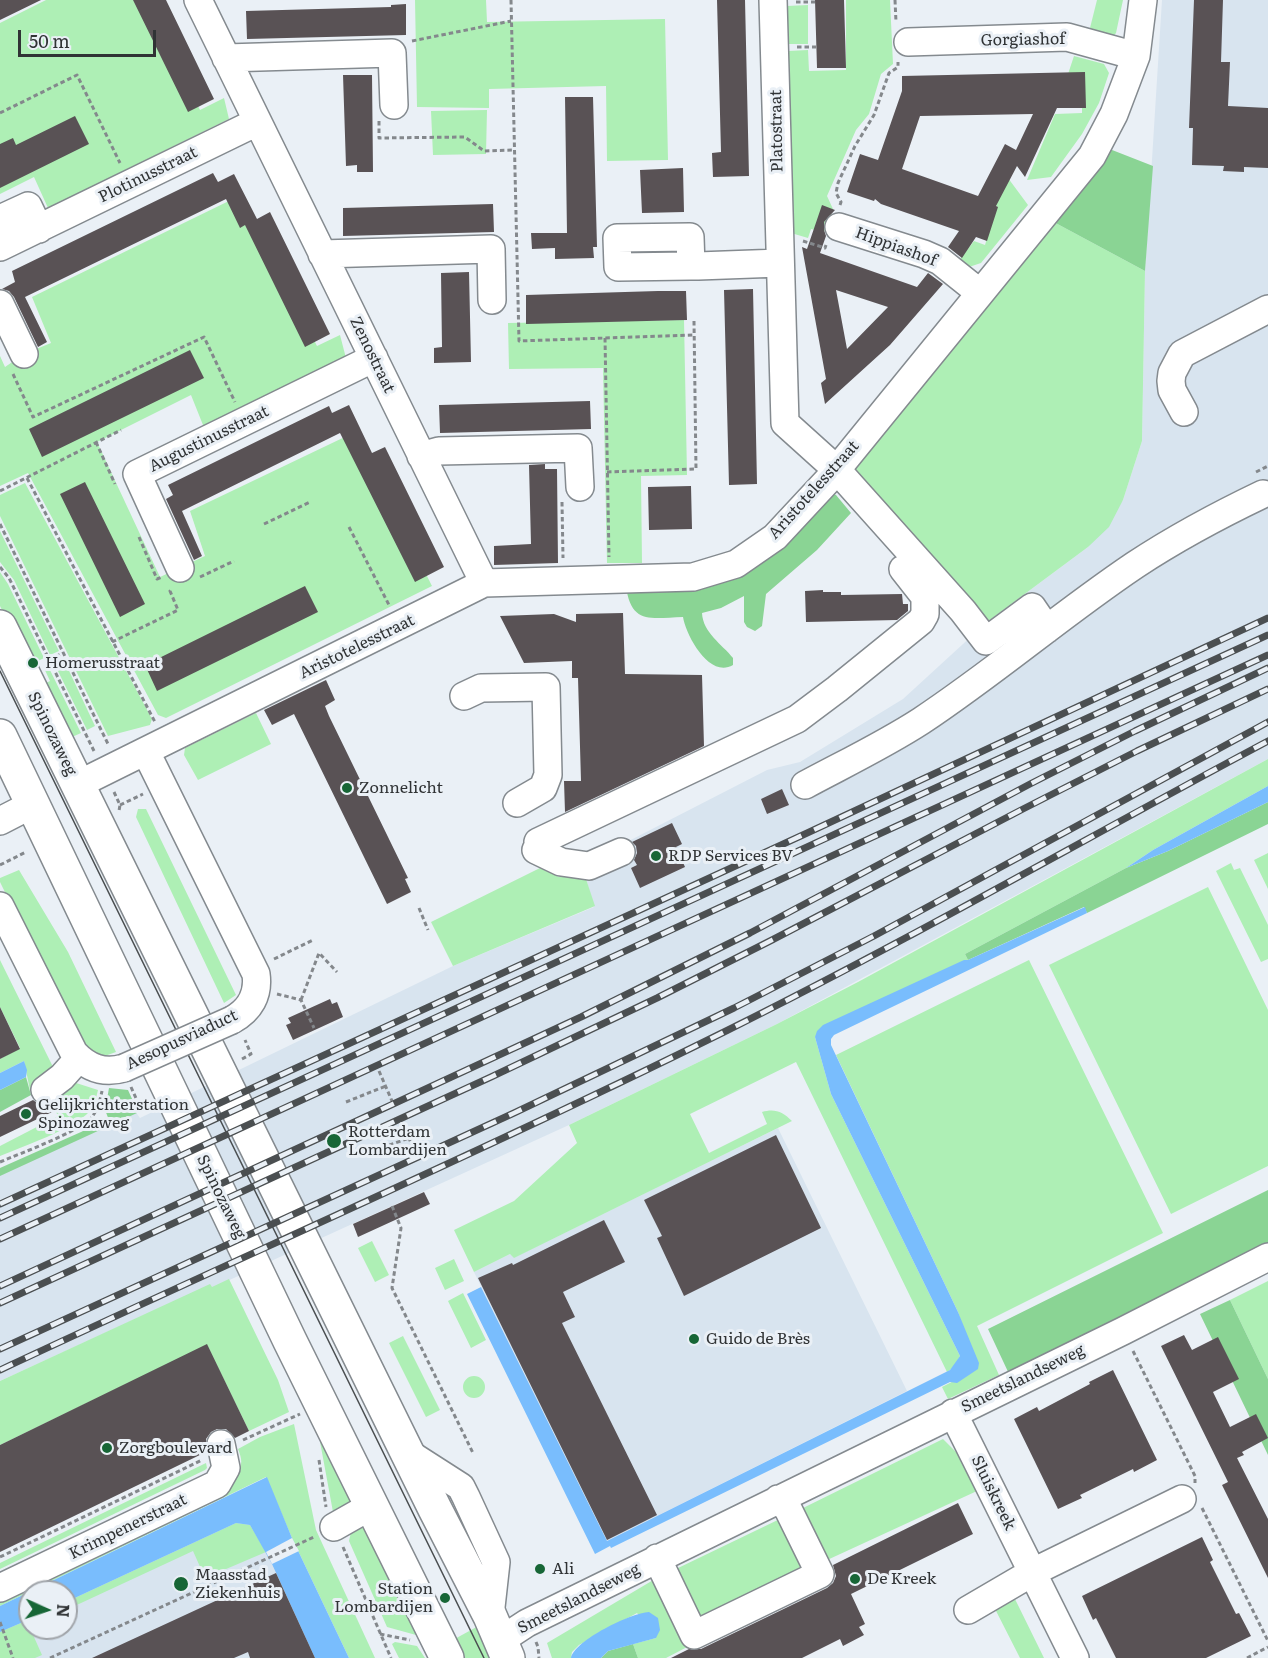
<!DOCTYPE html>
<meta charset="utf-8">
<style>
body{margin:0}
#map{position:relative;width:1268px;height:1658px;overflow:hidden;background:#eaf0f6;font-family:Literata,serif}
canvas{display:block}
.north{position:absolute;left:18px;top:1580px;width:60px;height:60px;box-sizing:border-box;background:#eaf0f6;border:2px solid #a0a4a9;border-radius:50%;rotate:93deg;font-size:16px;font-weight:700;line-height:24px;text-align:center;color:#303335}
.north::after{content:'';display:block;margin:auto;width:21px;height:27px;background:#176636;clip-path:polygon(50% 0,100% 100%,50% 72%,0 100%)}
.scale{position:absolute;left:18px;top:30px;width:138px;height:27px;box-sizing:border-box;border:3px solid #303335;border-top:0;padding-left:8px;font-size:18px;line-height:21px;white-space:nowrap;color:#303335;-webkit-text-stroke:4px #eaf0f6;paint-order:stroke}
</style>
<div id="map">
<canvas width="1268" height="1658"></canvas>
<div class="north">N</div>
<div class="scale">50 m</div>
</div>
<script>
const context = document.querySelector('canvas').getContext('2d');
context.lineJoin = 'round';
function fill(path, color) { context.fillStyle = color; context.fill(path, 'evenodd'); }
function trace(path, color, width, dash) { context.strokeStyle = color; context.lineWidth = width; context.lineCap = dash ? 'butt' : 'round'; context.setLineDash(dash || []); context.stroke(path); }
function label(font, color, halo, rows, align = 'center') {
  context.font = font + ' Literata,serif'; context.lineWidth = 6; context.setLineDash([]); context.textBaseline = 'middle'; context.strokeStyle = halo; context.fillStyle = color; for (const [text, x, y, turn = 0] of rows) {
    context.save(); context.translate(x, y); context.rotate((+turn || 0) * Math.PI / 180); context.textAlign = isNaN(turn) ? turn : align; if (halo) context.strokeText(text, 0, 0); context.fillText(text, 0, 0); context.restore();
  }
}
fill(new Path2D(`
 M1162 0H1268V759L777 1024 569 1125 212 1288 210 1285 0 1381V1170L135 1111 140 1118 453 966 594 907 582 865 767 770 800 762 903 699 987 622 1088 547 1123 500 1142 441 1145 271Z
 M778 1128 907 1391 607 1541 474 1272 510 1254 515 1257Z
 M255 1500 327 1658H0V1619L30 1604V1628H66V1592Z`), '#d8e4ef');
fill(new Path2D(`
 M46 0H144L200 110 224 98 229 119 48 208 34 177 0 194V23Z
 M415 0H486L487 22 665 19 668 160 607 161 606 86 489 89V108L417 107Z
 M846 0H890L893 64 881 74 869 114 856 130 827 196 833 209 824 232 811 229 808 238 791 233 788 51 808 50 809 71 846 70Z
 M1097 0H1123L1116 33 1111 39 1088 36Z
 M808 5V44H788L787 6Z
 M1074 56 1104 64 1109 73 1099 103 1082 134 1051 177 1027 180 1055 114 1082 113V75L1068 74Z
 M487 110 486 154 433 155 431 111Z
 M1008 178 1028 205 981 263 966 268 958 262 974 241 985 245 997 206 994 204Z
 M233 199 254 221 317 346 340 335 347 362 205 430 191 395 97 442 160 577 205 556 190 511 351 434 368 459 432 586 166 718 158 715 28 473 0 486V356L5 367 24 354 51 343 32 297Z
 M1050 220 1145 271 1142 441 1123 500 1109 527 1088 547 987 622 850 465Z
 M684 320 687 475 641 476 642 563H607L603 368 509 369 508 323Z
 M25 483 152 719 150 725 108 736 0 516V495Z
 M0 531 59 651 50 655 14 580 0 562Z
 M0 572 8 584 44 658 36 662 26 659 0 606Z
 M63 658 95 726 87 730 54 663Z
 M48 666 81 733 72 737 46 683 50 681 44 668Z
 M256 713 271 744 198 780 184 755 185 748Z
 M1268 759V786L1153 850 1126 868 965 954 968 960 815 1037 831 1094 960 1356 954 1367 947 1372 796 1062 690 1114 709 1153 767 1124 762 1112C775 1108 783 1112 792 1121L514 1258 510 1254 474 1272 454 1230 514 1201 577 1143 569 1125 777 1024 858 982Z
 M138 809H146L236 995 224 1003 136 817Z
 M1268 853V889L1254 860Z
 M1231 863 1234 870 1240 868 1268 925V959L1261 962 1216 871Z
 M540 868 559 877 585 876 595 906 453 966 431 922Z
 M19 870 68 952 116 1052 99 1058 81 1047 0 882V878Z
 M1208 887 1268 1010V1166L1171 1214 1049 965Z
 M0 960 56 1073 53 1080 31 1095 24 1061 0 1073V1059L20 1048 0 1007Z
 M1029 960 1163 1233 977 1326 999 1375 948 1399 942 1387 977 1369 958 1312 836 1055Z
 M73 1082 98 1090C96 1098 95 1105 89 1112 75 1128 22 1147 0 1156V1146L58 1116 47 1093Z
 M372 1241 389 1275 375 1282 358 1248Z
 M454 1259 464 1281 445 1290 435 1268Z
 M229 1279 278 1380 289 1412 249 1431 207 1345 0 1445V1381L210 1284 212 1287Z
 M1268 1281V1379L1230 1300Z
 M463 1293 486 1340 471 1348 448 1301Z
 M403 1336 440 1410 426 1417 389 1343Z
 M463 1387a11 11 0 1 1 22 0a11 11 0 1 1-22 0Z
 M316 1420 351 1491V1505L333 1512Z
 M294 1424 316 1530 375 1658H349L292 1538 266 1477 0 1606V1593L237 1474C243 1464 242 1459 238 1449L260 1437Z
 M943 1439 959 1455 977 1491 825 1561 801 1509Z
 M206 1463 207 1468 205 1470 0 1569V1563Z
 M784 1517 804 1572 697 1621 676 1569Z
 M236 1523 250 1525 266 1552 205 1578 193 1551 66 1610V1602Z
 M361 1526H366L420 1635H416L387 1627 349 1541 351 1532Z
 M655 1579 691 1645 666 1658H638L633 1644 656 1638 637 1613 579 1645 572 1652 571 1658H552L547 1643Z
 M1014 1597 1044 1658H1020L994 1607Z
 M30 1619V1628L42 1655 35 1658H0V1632Z
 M482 1624 497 1658H459L451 1641Z
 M395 1642 417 1646 425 1658H399L392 1644Z`), '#aeefb5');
fill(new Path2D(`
 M1107 148 1153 166 1145 271 1050 220Z
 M827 491 836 495 851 513 817 550 766 594 762 626 755 631 747 627 744 622V596L721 608 702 613C703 633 722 644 733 658V665C709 679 686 635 683 617 651 618 631 625 626 586L690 584Z
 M1268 802V824L1087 913 1084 907 968 960 965 954 1126 868 1168 851Z
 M26 1077 31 1095 0 1112V1090Z
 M109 1088 128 1090 137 1110 135 1111 137 1113 0 1176V1168L81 1132 93 1126 101 1117 104 1123 109 1120 105 1110Z
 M1268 1190V1250L1010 1376 988 1329Z
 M1230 1300 1268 1379V1455L1200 1314Z
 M633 1644 638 1658H601L608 1651Z`), '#8ad494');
fill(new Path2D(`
 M1268 786V802L1168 851 1126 868 1153 850Z
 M1085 907 1087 913 834 1035 831 1039V1045L958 1312 979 1363 978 1369 957 1383 950 1382 611 1548 610 1546 595 1554 467 1294 481 1287 607 1541 950 1370 960 1356 831 1094 815 1037 817 1031 823 1025 964 960H968Z
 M24 1061 27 1070 26 1077 0 1090V1073Z
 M267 1477 292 1538 349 1658H315L272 1564 250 1525 236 1523 66 1602V1592H30V1619L0 1632V1606Z
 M649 1612 658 1618 660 1630 656 1638 608 1651 601 1658H571C575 1640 631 1613 649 1612Z`), '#79bdfd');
fill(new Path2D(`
 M292 1538 299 1551 272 1564 266 1552Z`), '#eaf0f6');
fill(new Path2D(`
 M0 0H41L0 20Z
 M133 0H166L214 99 188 112Z
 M717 0H745L749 176 713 177 712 153 721 152Z
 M815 0H844L846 68H817Z
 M1194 0H1223L1221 62H1230L1228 106 1268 108V168L1244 167V172L1223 171 1224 166 1192 165 1193 128H1189Z
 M406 4V35L247 39 246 11 391 7V5Z
 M1085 72 1086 108H1057L1025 177 1017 166 996 206 998 207 987 241 976 237 962 258 948 247 959 231 881 204 875 199 874 201 847 192 860 154 878 160 902 91V76ZM1033 114 1016 150 1005 144 978 196 902 169 920 116Z
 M343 75H372L373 172H357V165L346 166Z
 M565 97H593L597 247H593L594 258 555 259V248L532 249 531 233H567Z
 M75 116 89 144 0 188V144L13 138 16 145Z
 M683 168 684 212 642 213 640 170Z
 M213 173 218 182 234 174 257 219 270 212 330 334 305 347 245 225 240 228 226 199 25 297 47 342 38 347 14 297 9 291 2 289 15 282 12 271Z
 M493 204 494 232 343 236V208Z
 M822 205 835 210 824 222V230L826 236 820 253 917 287 928 273 943 284 890 345 825 404 821 383 826 379 802 247 807 249ZM836 290 888 307 847 349Z
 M469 272 471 362 434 363V348L442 347 441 273Z
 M753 289 757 484 729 485 724 290Z
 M658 291H686L687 320 526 324V295Z
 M190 350 204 378 42 457 29 429Z
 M590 401 591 429 440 433 439 405Z
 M349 405 372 453 385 447 444 567 415 582 340 433 182 511 202 556 194 560 166 499 173 495 168 485 329 406 332 413Z
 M545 464V469H557L558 563 494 565V546L531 544 529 465Z
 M85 482 145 604 120 617 60 494Z
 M691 486 692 529 649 530 648 487Z
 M305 586 318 612 157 691 145 665Z
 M823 590V592H841V595L902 594 903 604H908V611L897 620 806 622 805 591Z
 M623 613 625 674 702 675 704 746 565 812 564 781H581L578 678H572V661L524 663 500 616 554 614 576 622V614Z
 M326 680 335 700 325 706 329 716 408 878 405 879 411 892 387 904 294 714 272 725 264 710Z
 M782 789 789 805 767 814 761 799Z
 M672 823 682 844 676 847 685 867 640 888 631 868 637 865 634 860 637 853 636 846 632 842Z
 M330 999 332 1004 337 1002 343 1017 293 1040 286 1025 291 1023 288 1018Z
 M0 1007 20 1049 0 1059Z
 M33 1100 40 1105H49L52 1112 0 1137V1116Z
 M776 1135 821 1228 684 1296 657 1238 662 1236 644 1200Z
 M424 1192 430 1204 358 1237 353 1224Z
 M604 1220 625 1262 563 1292 575 1317 562 1323 657 1515 607 1540 478 1278 512 1263 513 1265Z
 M1184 1335 1192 1350 1218 1337 1239 1379 1213 1392 1230 1427 1256 1414 1268 1438 1242 1452 1244 1455 1237 1458 1268 1519V1578L1222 1485 1228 1482 1161 1346Z
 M207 1344 249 1431 235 1438 226 1429H217L211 1432 206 1439V1452L0 1552V1445Z
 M1113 1370 1157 1460 1134 1472 1133 1469 1080 1495 1082 1498 1058 1509 1014 1419 1037 1407 1039 1411 1090 1384 1089 1382Z
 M958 1503 973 1534 851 1594 865 1624 859 1627 864 1635 843 1646 840 1639 802 1658H671L689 1649H701L827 1588 833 1583 836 1576 833 1565Z
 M1202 1537 1213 1560 1210 1562 1236 1614 1239 1613 1251 1636 1206 1658H1116L1096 1618 1093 1620 1082 1596Z
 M276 1573 315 1658H250L248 1652 234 1658H92Z`), '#595255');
const minor = new Path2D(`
 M198 0 484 583
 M773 0 785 423 836 469 963 611 986 641 1032 607 1047 629
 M908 42 1067 37 1136 56
 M226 58 392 53 394 105
 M0 219 28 206 39 229
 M839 227 924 254 940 261 980 293
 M0 247 257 122
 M322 254 491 249 492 300
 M691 266 690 237 617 238 618 267 691 266H698L780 263
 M0 304 24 354
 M1184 412 1172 390 1171 381 1172 373 1182 354 1268 309
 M421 456 439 451 578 448 580 487
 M180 568 137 474 374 358
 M464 696 481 688 546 687 548 775 543 788 517 803
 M146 752 256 974C259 995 250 1010 232 1020
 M77 785 484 583 693 577 736 564 775 537 829 479 1092 156 1114 114 1136 56 1143 0
 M805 785C844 764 884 745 921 721 995 672 1062 614 1135 565 1176 538 1219 515 1263 494
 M0 821 33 804
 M538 842 797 719 837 689 921 621 925 614V597L903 569
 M536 850 561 862 589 866 621 852
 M0 906 74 1053C88 1068 104 1074 124 1068
 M45 1090 62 1077 79 1058
 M953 1413 1075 1658
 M408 1453 461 1487 466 1497 496 1562 490 1616
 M334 1527 371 1506
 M657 1558 694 1635 820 1574 788 1509 778 1499
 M0 1588 217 1484 226 1468 221 1444
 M968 1610 1033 1572 1182 1499
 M501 1640 527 1623 1123 1331 1268 1257`);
const major = new Path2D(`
 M0 627 435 1509 490 1616 508 1658
 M0 736 290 1341 447 1658`);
trace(minor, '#848a8f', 30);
trace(major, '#848a8f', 36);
trace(new Path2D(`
 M511 0 519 341 693 335
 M895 0 896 22
 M796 2H815
 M412 41 511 21
 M797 47H816
 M0 113 77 75 120 163
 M379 121V138L465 137 484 151 514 150
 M840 205 841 202 836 193 838 183 855 146 874 115 889 73 898 67V62
 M803 241 825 248 826 245
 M605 338 609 557
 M13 374 33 417 204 337 235 402
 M96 442 115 484
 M607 472 696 469 694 321
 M1256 472 1268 466
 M27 478 155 722
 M0 491 121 430
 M562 502 563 558
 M0 524 109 746
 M264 524 310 502
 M349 527 389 605
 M139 537 157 579 162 577
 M0 567 9 578 94 751
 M200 577 234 561
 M112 642 178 610 170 591 172 590
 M49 660 63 653
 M114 792 120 805 119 811
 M120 805 143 794
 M0 865 26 852
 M419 908 428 930
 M274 959 313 940
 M277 994 301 1000 314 1028
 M301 1000 319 953 337 972
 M242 1059 251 1054 245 1040
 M379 1071 392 1101
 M131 1087 139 1105 148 1101
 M346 1102 386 1086
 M403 1123 415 1153
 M368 1153 409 1138
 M0 1162C21 1153 79 1132 92 1117 98 1109 100 1100 102 1091
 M392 1206 401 1228 392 1288 473 1453
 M1133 1351 1195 1476V1483
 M243 1440 300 1414
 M319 1460 326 1507
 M1202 1508 1268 1641
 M343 1547 391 1658
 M0 1557 202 1460
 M0 1622 13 1658
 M380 1634 410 1640
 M536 1642 538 1647 539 1658
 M50 1658 314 1537
 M1247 1658 1268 1647`), '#84888c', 3, [4.5, 3]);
trace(minor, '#fff', 27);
trace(major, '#fff', 33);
trace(new Path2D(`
 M0 671 484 1658`), '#4b4f51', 1.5);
const rail = new Path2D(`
 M0 1204 805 834 1268 618
 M0 1218 1268 635
 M0 1239 1268 655
 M0 1286 581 1017 750 933 1030 784 1135 731 1268 668
 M0 1303 491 1077 657 998 772 940 1023 809 1137 751 1268 689
 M0 1349 514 1113 734 1008 874 936 1268 722
 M0 1370C243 1256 488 1149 728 1030 911 939 1088 837 1268 741`);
trace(rail, '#4b4f51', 7);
trace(rail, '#eaf0f6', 4.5, [14]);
const minorBridge = new Path2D(`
 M124 1068 232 1020`);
trace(minorBridge, '#848a8f', 30, []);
trace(minorBridge, '#fff', 27);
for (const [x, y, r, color] of [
 [33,663,6,"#176636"],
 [347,788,6,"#176636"],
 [656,856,6,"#176636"],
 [26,1114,6,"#176636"],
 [334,1141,8,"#176636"],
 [694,1339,6,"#176636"],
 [107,1448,6,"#176636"],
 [540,1569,6,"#176636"],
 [855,1579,6,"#176636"],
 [181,1584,8,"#176636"],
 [445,1598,6,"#176636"]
]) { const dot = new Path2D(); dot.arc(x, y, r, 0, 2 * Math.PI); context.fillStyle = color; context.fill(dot); trace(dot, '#eaf0f6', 2); }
label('16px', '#303335', '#eaf0f6', [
 ["Gorgiashof",1023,40,-1],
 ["Platostraat",777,131,-91],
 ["Plotinusstraat",148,175,-26],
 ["Hippiashof",896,247,20],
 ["Zenostraat",372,355,64],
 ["Augustinusstraat",209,439,-26],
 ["Aristotelesstraat",814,490,-48],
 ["Aristotelesstraat",357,647,-26],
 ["Spinozaweg",52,734,64],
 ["Aesopusviaduct",182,1040,-25],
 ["Spinozaweg",221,1197,64],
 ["Smeetslandseweg",1023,1379,-26],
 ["Sluiskreek",993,1493,64],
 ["Krimpenerstraat",128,1527,-26],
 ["Smeetslandseweg",579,1599,-27]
]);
label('16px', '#303335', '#eaf0f6', [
 ["Homerusstraat",45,663],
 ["Zonnelicht",359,788],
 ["RDP Services BV",668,856],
 ["Gelijkrichterstation",38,1105],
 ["Spinozaweg",38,1123],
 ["Rotterdam",348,1132],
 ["Lombardijen",348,1150],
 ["Guido de Brès",706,1339],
 ["Zorgboulevard",119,1448],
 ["Ali",552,1569],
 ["Maasstad",195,1575],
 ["Ziekenhuis",195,1593],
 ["De Kreek",867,1579],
 ["Station",433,1589,"right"],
 ["Lombardijen",433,1607,"right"]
], 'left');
</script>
